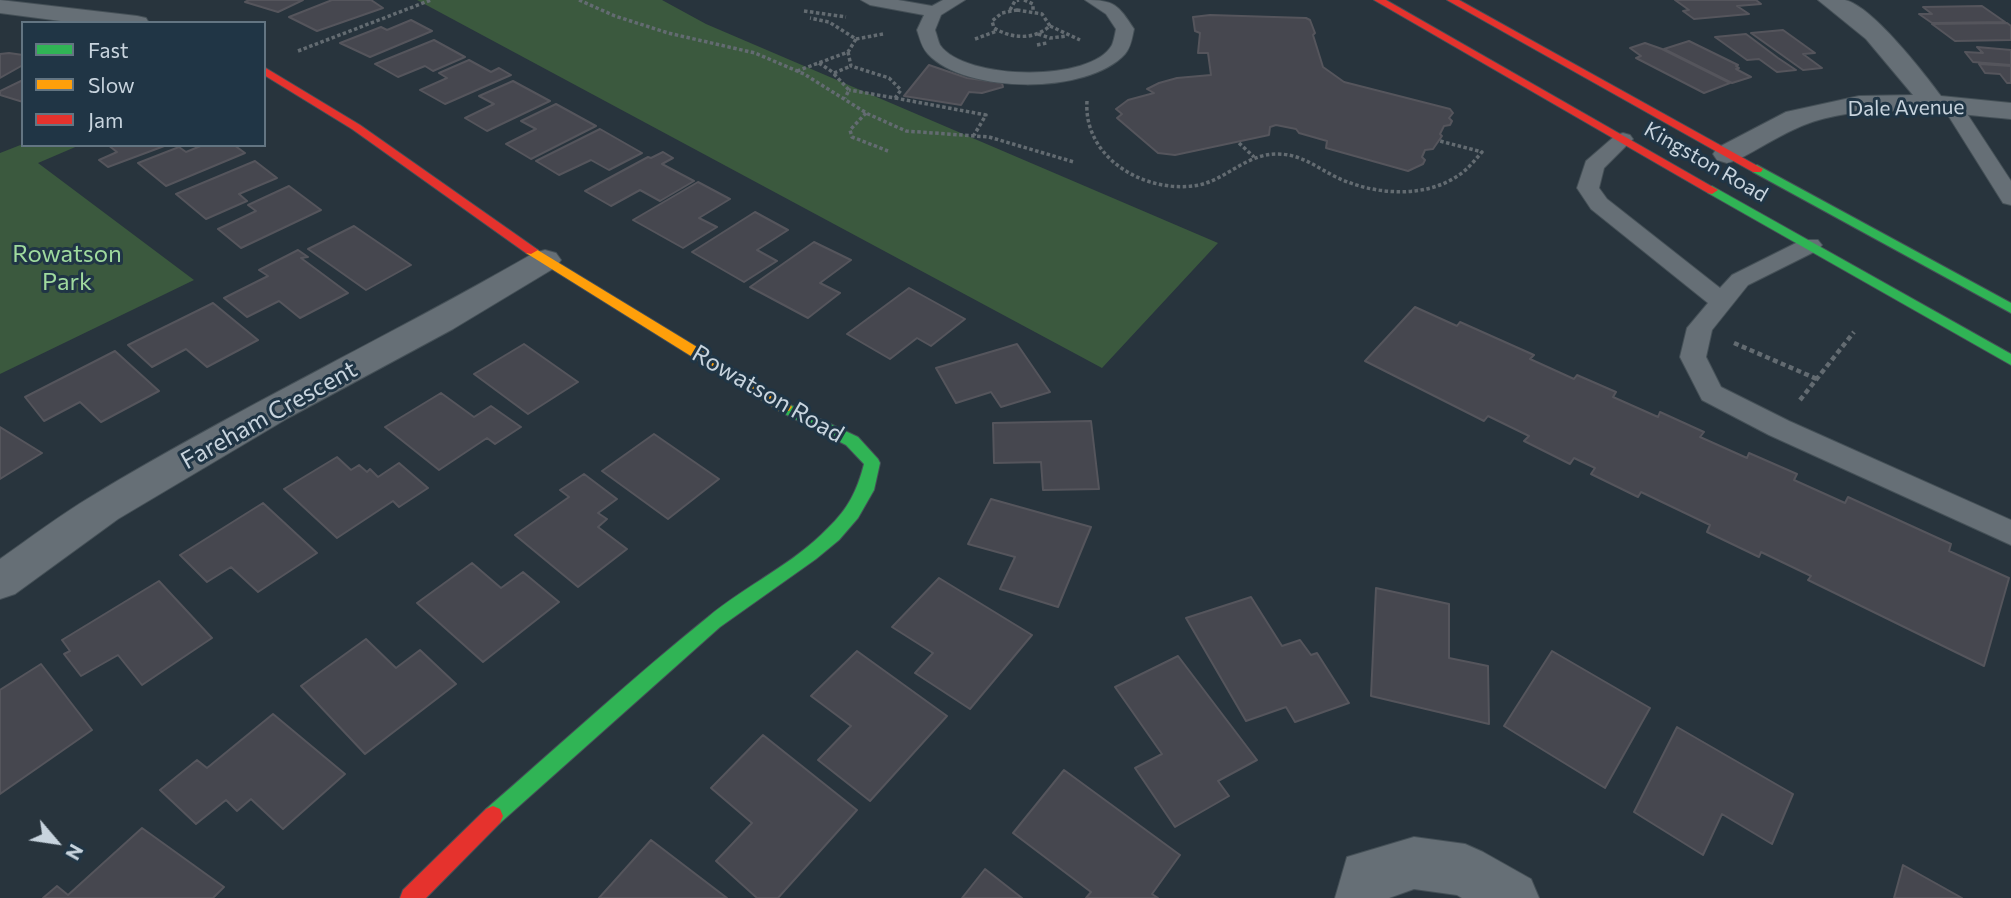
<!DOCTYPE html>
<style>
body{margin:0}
#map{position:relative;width:2011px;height:898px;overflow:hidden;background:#28343d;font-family:Commissioner,sans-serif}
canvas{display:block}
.legend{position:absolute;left:21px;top:21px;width:245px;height:126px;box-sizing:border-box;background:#203545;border:2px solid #637582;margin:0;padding:9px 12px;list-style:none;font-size:21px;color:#c8d4de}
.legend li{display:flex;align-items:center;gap:14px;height:35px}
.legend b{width:35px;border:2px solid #637582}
.north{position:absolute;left:21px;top:807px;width:70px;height:70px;-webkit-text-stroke:5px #203545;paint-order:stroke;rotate:119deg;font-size:19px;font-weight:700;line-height:28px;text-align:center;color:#c8d4de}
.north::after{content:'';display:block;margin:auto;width:24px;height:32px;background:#c8d4de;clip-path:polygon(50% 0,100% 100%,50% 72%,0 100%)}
</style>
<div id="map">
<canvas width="2011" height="898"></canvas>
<ul class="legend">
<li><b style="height:9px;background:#30b455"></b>Fast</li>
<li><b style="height:9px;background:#ff9f0a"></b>Slow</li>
<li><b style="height:9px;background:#e5322d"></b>Jam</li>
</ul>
<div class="north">N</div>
</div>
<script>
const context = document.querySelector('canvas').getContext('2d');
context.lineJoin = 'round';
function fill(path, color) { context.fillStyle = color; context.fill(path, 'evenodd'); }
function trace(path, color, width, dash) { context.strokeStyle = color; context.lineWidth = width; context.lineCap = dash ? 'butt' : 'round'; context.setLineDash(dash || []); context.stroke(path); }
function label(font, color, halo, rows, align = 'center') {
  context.font = font + ' Commissioner,sans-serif'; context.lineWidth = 6; context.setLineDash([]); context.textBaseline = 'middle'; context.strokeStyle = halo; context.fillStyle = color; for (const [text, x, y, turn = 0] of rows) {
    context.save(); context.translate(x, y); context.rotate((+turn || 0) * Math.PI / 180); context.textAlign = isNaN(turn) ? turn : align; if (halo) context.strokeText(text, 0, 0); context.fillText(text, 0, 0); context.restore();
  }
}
fill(new Path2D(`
 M417 0H662L706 24 1218 243 1102 368Z
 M23 144 80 145 38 163 194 280 0 374V153Z`), '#3b593e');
const building = new Path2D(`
 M249 0H303L278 12 245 2Z
 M332 0H371L383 8 317 31 289 17Z
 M1675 0H1756L1761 4 1737 6 1749 14 1694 19 1683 11 1689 10Z
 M1982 6 2005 22 1932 23 1919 14H1932L1923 7Z
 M1210 15 1306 18 1310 20 1315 33 1313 35 1323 67 1344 82 1450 109 1453 113 1449 118 1452 121 1450 125 1444 126 1440 134 1442 136 1433 149 1425 150 1422 157 1425 160 1423 164 1408 171 1326 148 1327 141 1299 133 1296 129 1276 125 1270 127 1269 135 1175 155 1158 153 1117 118 1122 114 1116 109 1128 100 1154 93 1147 89 1159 83 1177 78 1211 75 1208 53H1198L1200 33 1195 31 1193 17Z
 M411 20 432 31 370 57 340 43 381 27 387 30Z
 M2007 23 2011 26V40L1955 41 1932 24Z
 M1783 30 1815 53 1803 54 1822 68 1803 70 1751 33Z
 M1746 34 1778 58 1796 70 1777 72 1759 59 1747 60 1715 37Z
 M434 40 465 57 433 71 425 66 398 77 375 64Z
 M1689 41 1738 65 1736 66 1739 68 1736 69 1751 77 1732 83 1664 49Z
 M1645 43 1662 49 1730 83 1704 93 1636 58 1641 56 1630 48Z
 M1977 47 2011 50V65L1973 62 1965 52 1983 53Z
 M9 53 23 55V65L0 78V54Z
 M469 60 491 72 499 68 511 75 445 104 420 90 447 78 439 73Z
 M1979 64 2011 66V83H2007L2000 74 1985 73Z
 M929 65 967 78 1002 83 1003 87 982 93 969 92 961 105 904 96Z
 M23 80V102L0 95V91Z
 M513 81 550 101 487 131 465 118 494 104 479 96Z
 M556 104 596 126 531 159 506 144 536 129 521 121Z
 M600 129 642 153 609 170 591 160 559 175 536 161Z
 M108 145H167L108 167 99 160 117 152Z
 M203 145H234L245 153 166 186 138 163 179 147 186 152Z
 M663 152 673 158 662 164 694 181 660 201 640 190 611 206 585 191 648 157 651 158Z
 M255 161 277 178 239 194 247 201 206 219 176 194Z
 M698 182 730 199 699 218 717 227 683 248 633 220Z
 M289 186 321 210 241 248 218 229 256 211 248 205Z
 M755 212 788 230 757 250 777 261 744 282 692 252Z
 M354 226 411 265 366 290 308 249Z
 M814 242 851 260 820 283 840 293 808 318 750 287Z
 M298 250 308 257 301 258 348 293 300 318 279 301 247 317 224 298 268 276 259 270Z
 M909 288 965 319 931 346 917 338 890 359 847 334Z
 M213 303 258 340 207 367 186 349 152 367 128 345Z
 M1415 307 1457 326 1460 322 1534 355 1530 359 1574 379 1577 375 1616 392 1613 397 1658 417 1660 412 1704 432 1700 437 1747 458 1749 453 1797 474 1794 480 1845 503 1848 497 1951 544 1949 551 2009 578 1984 666 1808 580 1811 576 1761 552 1759 557 1707 532 1710 525 1641 492 1638 497 1591 474 1595 468 1574 458 1570 464 1524 441 1529 436 1488 416 1484 421 1365 361Z
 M524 344 578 382 528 414 474 374Z
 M1017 344 1050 392 1001 407 991 392 956 403 936 368Z
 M115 351 159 391 101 422 80 402 44 421 25 397Z
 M441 393 474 417 491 406 521 427 495 444 487 438 439 470 385 427Z
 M1091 421 1099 489 1043 490 1041 462 994 463 993 423Z
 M0 427 42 453 0 479Z
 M654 434 719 479 668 519 602 471Z
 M337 457 351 470 359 465 367 472 370 469 378 477 399 463 428 488 399 507 393 501 337 538 284 489Z
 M584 474 617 499 598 513 607 519 598 527 627 549 578 587 515 535 569 497 560 490Z
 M991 499 1091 527 1058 607 1000 589 1015 557 968 544Z
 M263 503 317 553 258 592 231 567 207 582 180 555Z
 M472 563 501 588 523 572 559 602 483 662 417 603Z
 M939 578 1032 635 970 709 915 673 933 653 892 627Z
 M159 581 212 638 142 685 118 655 81 676 64 654 70 651 62 640Z
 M1376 588 1449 604V658L1488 666 1489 724 1371 696Z
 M1251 597 1282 646 1300 640 1311 655 1317 653 1349 703 1295 722 1286 707 1246 721 1186 618Z
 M366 639 396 668 420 650 456 684 365 754 301 686Z
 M857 651 947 716 870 801 818 760 851 726 811 696Z
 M1552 651 1650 708 1605 788 1504 726Z
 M1178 656 1257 760 1218 781 1229 796 1175 827 1135 768 1162 754 1115 687Z
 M41 664 92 730 0 794V690Z
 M273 714 345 774 283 829 251 799 237 811 226 800 196 824 160 790 197 760 207 768Z
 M1677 727 1793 794 1772 844 1722 814 1703 855 1634 812Z
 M763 735 857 810 778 898H757L716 861 752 823 711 788Z
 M1064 770 1180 855 1152 894 1158 898H1086L1091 892 1013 833Z
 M142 828 224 887 213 898H43L57 886 68 895Z
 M651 840 727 898H599Z
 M1903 865 1962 898H1894Z
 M985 869 1022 898H962Z`);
fill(building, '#46474f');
trace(building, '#55555c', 2);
const lane = new Path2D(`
 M861 0H898L932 6 943 0H965L941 15 935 30C937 35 938 41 940 45 964 80 1091 83 1112 45 1114 40 1115 34 1116 29L1106 14 1085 0C1115 0 1118 5 1134 29 1132 38 1131 47 1125 54 1088 95 965 94 928 54 922 48 920 39 917 30L924 15 870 5Z
 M1951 98 1958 100 2011 181V205L2003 203 1941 104 1944 100Z
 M1623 133 1630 135 1633 139 1604 168 1599 188 1607 199 1720 288 1732 275 1802 240H1818L1822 245 1818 250 1748 285 1712 330 1706 357 1721 387 1789 421 2011 520V545L1769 435 1702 400 1680 357 1687 328 1708 303 1591 209 1577 188 1586 161 1616 135Z`);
const street = new Path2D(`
 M0 0 137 16 146 18 149 23H76L0 13Z
 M1818 0C1826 0 1837 0 1845 0 1872 6 1924 73 1941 96L2011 103V119C1949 113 1863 101 1804 125 1781 134 1759 149 1737 160L1727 163 1717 160 1713 154 1717 148 1786 112 1859 96 1913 95 1866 39Z
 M545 250 556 253 561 260 556 267 453 329 288 418 118 519 15 594 0 599V559C30 538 60 515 92 496 236 409 388 337 534 253Z
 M1414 837 1465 844 1483 852 1531 879 1539 898H1462L1457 895 1414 889 1389 898H1335L1347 857Z`);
const fast = new Path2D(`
 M1757 165 2011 303V313L1753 172V166Z
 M1712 186 2011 354V365L1708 193V187Z
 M784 402 858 437 878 459 880 463 874 490 858 518 839 540 816 559 720 627 500 823 493 826 486 823 483 816 486 809C560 745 632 678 708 617 746 585 794 564 828 528 848 509 857 491 864 464L846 445 779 411 776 407 779 403Z`);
const slow = new Path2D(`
 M531 246 789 403 792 407 789 411H779L526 253V247Z`);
const jam = new Path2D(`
 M1374 0H1386L1718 190 1712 194 1708 193Z
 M1447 0H1459L1763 169 1761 172H1753Z
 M264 67 360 125 538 250 531 254 526 253 352 129 264 75Z
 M493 806 500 809 503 816 500 823 426 898H400L403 890 486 809Z`);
trace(lane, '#455057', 2);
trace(street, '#455057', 2);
trace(fast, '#455057', 2);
trace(slow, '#455057', 2);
trace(jam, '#455057', 2);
trace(new Path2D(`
 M579 0 615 16 668 33 755 53 804 74 868 114 906 131 989 137 1074 162
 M1024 0 1033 4V11
 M1010 10 1015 1 1019 0
 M1017 10 1042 14 1050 26C1034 40 1012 39 994 28L992 21 1002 13Z
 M804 11 846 17
 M1050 26 1080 40
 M1038 34 1050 38 1067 36
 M856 39 883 34
 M975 39 997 31
 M1037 45 1047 43
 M298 51 431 0
 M848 52 851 66 889 78 901 90 895 98 849 90
 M819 63 834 73 851 66
 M797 71 848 52 856 39 829 22 810 18
 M834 74 849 90 845 98
 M895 98 986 115 974 135
 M1087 101C1083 159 1147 195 1199 185 1227 179 1246 154 1277 154 1301 154 1316 167 1336 177 1373 195 1425 199 1459 175 1468 169 1475 160 1482 152L1440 141
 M866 113 850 130 852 137 888 151
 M1239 143 1254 157`), '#636b71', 3.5, [3.5, 2.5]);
trace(new Path2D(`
 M1734 343 1817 379
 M1800 400 1854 332`), '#636b71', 4.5, [5, 3.5]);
fill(lane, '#666f76');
fill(street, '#666f76');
fill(fast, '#30b455');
fill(slow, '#ff9f0a');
fill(jam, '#e5322d');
label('21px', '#c8d4de', '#203545', [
 ["Dale Avenue",1906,108,-1],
 ["Kingston Road",1706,162,30]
]);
label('24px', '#9fda9e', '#203545', [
 ["Rowatson",67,254],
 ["Park",67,282]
]);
label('24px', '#c8d4de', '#203545', [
 ["Rowatson Road",768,394,30],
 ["Fareham Crescent",269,415,-29]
]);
</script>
